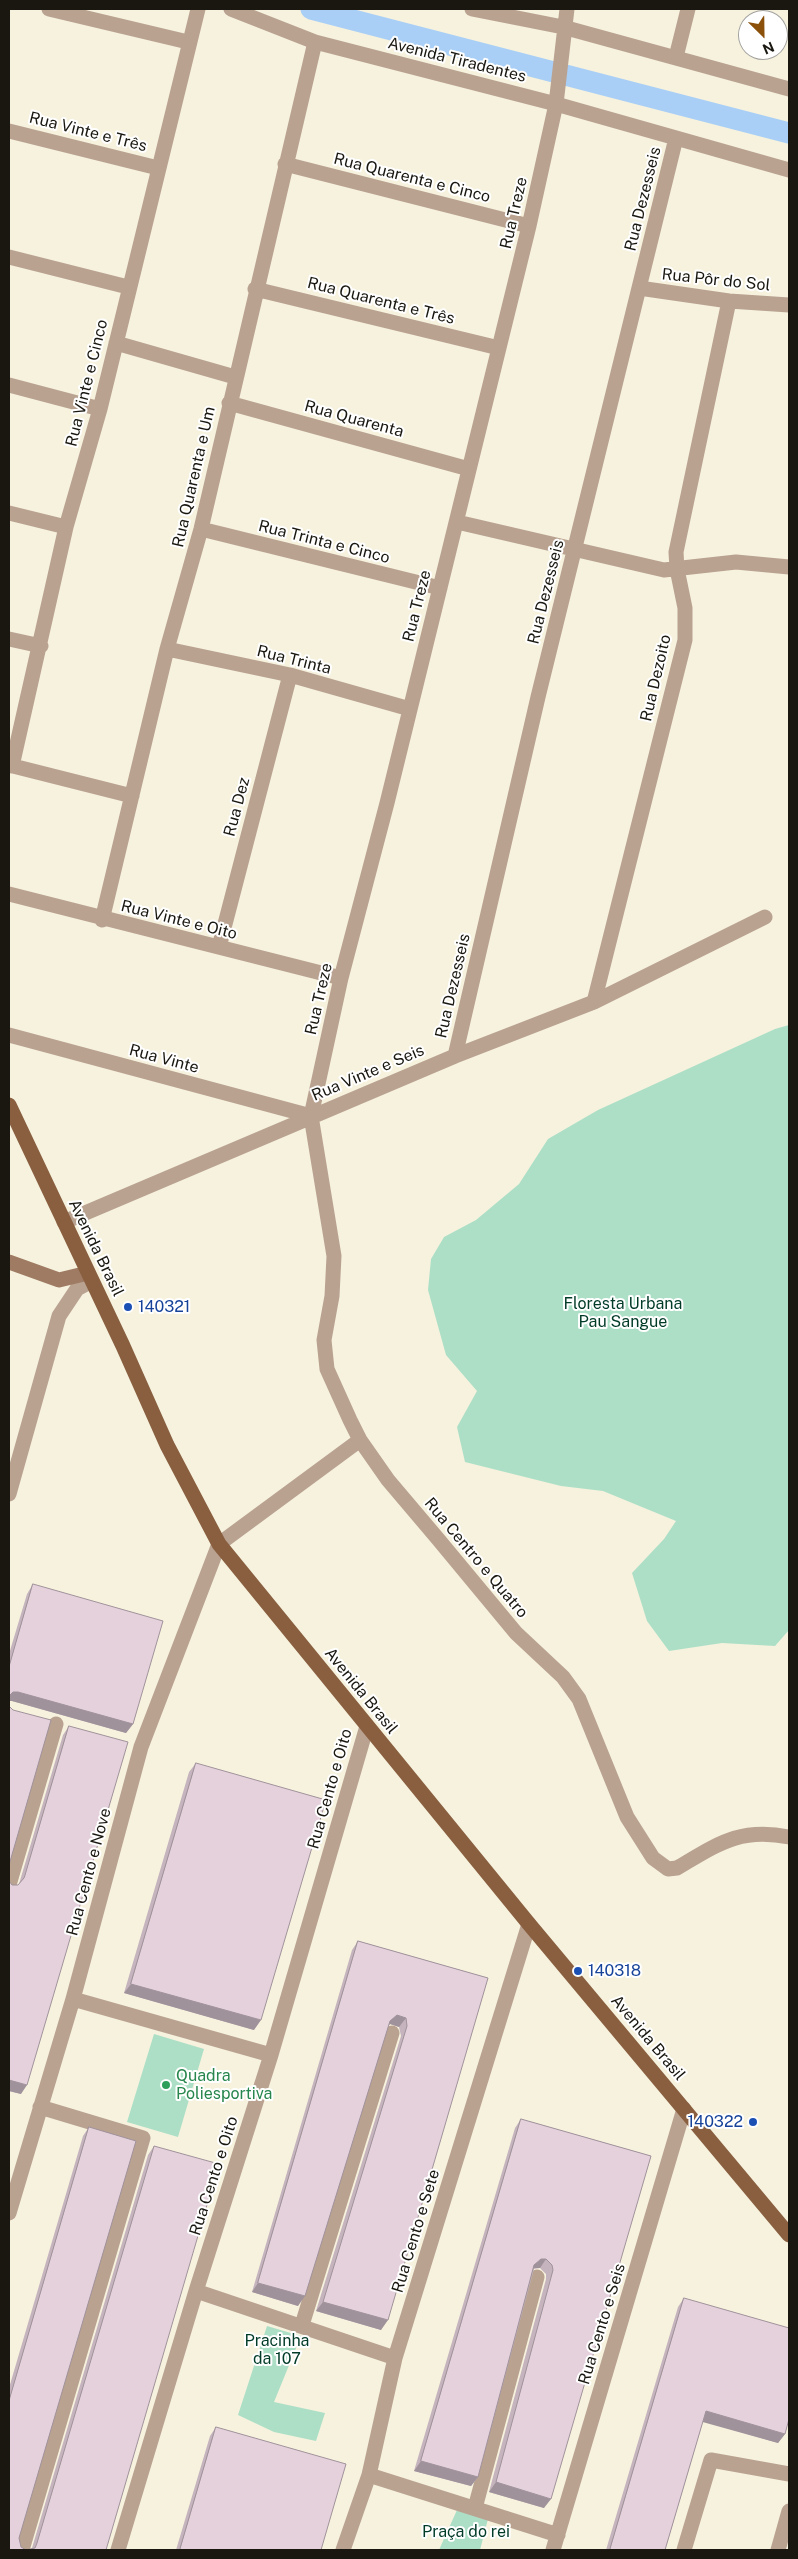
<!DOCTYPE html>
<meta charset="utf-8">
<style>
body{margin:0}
#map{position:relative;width:798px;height:2559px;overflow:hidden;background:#f6f2de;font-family:"Public Sans",sans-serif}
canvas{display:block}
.frame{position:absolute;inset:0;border:10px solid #191710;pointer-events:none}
.north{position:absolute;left:738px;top:10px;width:50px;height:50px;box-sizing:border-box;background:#fff;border:1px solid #a3a29f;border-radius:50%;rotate:157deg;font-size:14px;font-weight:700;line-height:20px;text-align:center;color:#191710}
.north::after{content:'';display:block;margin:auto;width:18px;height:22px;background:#8b510b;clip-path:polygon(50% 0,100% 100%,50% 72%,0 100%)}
</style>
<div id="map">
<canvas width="798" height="2559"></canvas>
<div class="frame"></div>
<div class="north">N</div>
</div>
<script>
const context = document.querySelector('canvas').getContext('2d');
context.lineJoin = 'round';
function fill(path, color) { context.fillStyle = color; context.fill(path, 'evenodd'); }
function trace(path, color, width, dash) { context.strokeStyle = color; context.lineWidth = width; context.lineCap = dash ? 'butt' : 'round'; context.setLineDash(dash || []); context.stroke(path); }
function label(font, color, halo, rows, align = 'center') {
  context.font = font + ' "Public Sans",sans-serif'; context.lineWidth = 4; context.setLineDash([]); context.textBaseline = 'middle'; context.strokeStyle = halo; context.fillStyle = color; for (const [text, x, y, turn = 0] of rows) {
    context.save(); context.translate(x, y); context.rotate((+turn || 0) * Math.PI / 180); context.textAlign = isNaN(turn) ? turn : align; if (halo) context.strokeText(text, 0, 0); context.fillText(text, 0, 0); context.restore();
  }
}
fill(new Path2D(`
 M789 1025V1630L775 1646 722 1643 669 1651 647 1621 632 1573 664 1539 676 1521 603 1491 561 1486 465 1462 457 1427 477 1391 446 1355 428 1290 431 1259 444 1237 476 1220 519 1184 548 1139 598 1110 775 1029Z
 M154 2034 204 2049 178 2137 127 2122Z
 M267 2326 301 2336 274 2402 325 2413 316 2441 274 2432 238 2415Z
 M457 2510 488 2519 480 2550H439Z`), '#addfc7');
trace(new Path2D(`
 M311 9 789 133`), '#aacff6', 21);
trace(new Path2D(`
 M49 9 188 42
 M231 9 315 42 556 104 789 170
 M472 9 563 27 789 89
 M567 9 556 104 529 226 387 803 341 978 311 1116 334 1256 332 1296 324 1340 327 1369 350 1420 360 1440 388 1480 438 1539 516 1633 563 1677 579 1699 627 1817 653 1858 668 1869 677 1868C718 1844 740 1827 789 1837
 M676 57 688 9
 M9 131 158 168
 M285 164 529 226
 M9 257 128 287
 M639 288 729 301 789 305
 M255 289 499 348
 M116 343 235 377
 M9 385 100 409
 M229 403 469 469
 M9 513 66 527
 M457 522 664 570 736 562 789 567
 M201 529 440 588
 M9 639 41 646
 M167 649 290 675 410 709
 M9 765 132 796
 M12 766 66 527 100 409 198 9
 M9 894 341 978
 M102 920 167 649 201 529 315 42
 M219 947 290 675
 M594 1002 685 640V608L677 569 676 552 729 301
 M9 1035 311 1116
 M455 1056 538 697 676 138
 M64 1222 455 1056 594 1002 765 917
 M9 1494 59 1316 77 1289 92 1281
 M9 1885 56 1724
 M73 1999 271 2055
 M9 2213 73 1999 141 1747 219 1544 360 1440
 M196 2291 395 2358
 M302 2325 392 2033
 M369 2475 558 2535
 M475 2508 537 2277
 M22 2550 143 2138 40 2107
 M118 2550 196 2291 271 2055 367 1726
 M343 2550 369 2475 395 2358 529 1924
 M553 2550 684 2109
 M684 2550 711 2460 789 2474
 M778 2550 789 2511`), '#baa291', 15);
trace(new Path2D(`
 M9 1262 59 1280 88 1273`), '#9e7b62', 15);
trace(new Path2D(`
 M9 1105 123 1346 167 1445 219 1544 529 1924 789 2235`), '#895f40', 15);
fill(new Path2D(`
 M33 1584 133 1724 126 1733 12 1701H9V1654L27 1594Z
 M69 1726 21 2094 9 2091V1881L12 1885H18L19 1884 63 1735Z
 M196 1763 254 2030 124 1993 189 1772Z
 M358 1941 488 1978 381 2330 316 2311 401 2036 399 2027 390 2024 388 2026 298 2306 252 2292 352 1950Z
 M521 2119 651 2156 544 2508 489 2492 546 2279V2274L540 2268 534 2269 478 2477 471 2486 414 2471 515 2128Z
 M89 2127 19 2538 21 2547 26 2550 32 2548 148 2155 154 2146 106 2550H9V2388L83 2136Z
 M684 2298 785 2434 778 2443 703 2421 665 2550H606L678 2307Z
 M216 2427 321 2550H176L210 2436Z`), '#c5b4bd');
fill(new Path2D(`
 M13 1692H18L133 1724 126 1733 12 1701H9V1696Z
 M131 1984 261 2020 254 2030 124 1993Z
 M397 2015 406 2018 399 2027 390 2024 383 2030 390 2021Z
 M9 2080 27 2085 21 2094 9 2091Z
 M541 2259H546L540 2268H534L528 2275 534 2265Z
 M258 2283 305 2296 298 2306 252 2292Z
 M323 2302 388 2320 381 2330 316 2311Z
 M706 2411 785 2434 778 2443 699 2421Z
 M421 2461 478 2477 471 2486 414 2471Z
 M496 2482 551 2499 544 2508 489 2492Z`), '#a0929a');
const building = new Path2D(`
 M33 1584 163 1621 133 1724 18 1692H13L9 1696V1667Z
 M9 1706 13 1710 51 1720 9 1865Z
 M69 1726 128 1742 27 2085 9 2080V1881L12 1885H18L24 1878Z
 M196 1763 326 1800 261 2020 131 1984Z
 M358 1941 488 1978 388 2320 323 2302 407 2026 406 2018 397 2015 390 2021 305 2296 258 2283Z
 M521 2119 651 2156 551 2499 496 2482 553 2270 552 2265 546 2259H541L534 2265 478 2477 421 2461Z
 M89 2127 136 2141 19 2538 21 2547 26 2550 35 2548 37 2543 154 2146 219 2164 106 2550H9V2401Z
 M684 2298 789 2328V2419L785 2434 706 2411 665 2550H610Z
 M216 2427 346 2464 321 2550H180Z`);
fill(building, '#e5d1dc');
trace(building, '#a0929a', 1);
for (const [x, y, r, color] of [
 [128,1307,5,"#1a4fb4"],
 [578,1971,5,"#1a4fb4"],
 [166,2085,5,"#2e9e5b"],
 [753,2122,5,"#1a4fb4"]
]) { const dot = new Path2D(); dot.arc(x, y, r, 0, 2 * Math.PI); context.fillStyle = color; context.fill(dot); trace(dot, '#fff', 2); }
label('16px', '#191710', '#fff', [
 ["Avenida Tiradentes",457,60,14],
 ["Rua Vinte e Três",88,132,14],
 ["Rua Quarenta e Cinco",412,178,14],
 ["Rua Dezesseis",643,199,-76],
 ["Rua Treze",514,213,-77],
 ["Rua Pôr do Sol",716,280,6],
 ["Rua Quarenta e Três",381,301,14],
 ["Rua Vinte e Cinco",87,383,-76],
 ["Rua Quarenta",354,419,15],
 ["Rua Quarenta e Um",194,477,-77],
 ["Rua Trinta e Cinco",324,542,14],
 ["Rua Dezesseis",546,592,-76],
 ["Rua Treze",417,606,-76],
 ["Rua Trinta",294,660,14],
 ["Rua Dezoito",656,678,-77],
 ["Rua Dez",237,807,-75],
 ["Rua Vinte e Oito",179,920,14],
 ["Rua Dezesseis",453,986,-77],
 ["Rua Treze",319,999,-77],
 ["Rua Vinte",164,1059,15],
 ["Rua Vinte e Seis",368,1073,-23],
 ["Avenida Brasil",96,1248,64],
 ["Rua Centro e Quatro",476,1558,50],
 ["Avenida Brasil",361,1691,51],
 ["Rua Cento e Oito",330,1789,-74],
 ["Rua Cento e Nove",89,1872,-75],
 ["Avenida Brasil",648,2038,50],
 ["Rua Cento e Oito",214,2176,-72],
 ["Rua Cento e Sete",416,2231,-73],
 ["Rua Cento e Seis",602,2324,-73]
]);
label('16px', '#003b27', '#fff', [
 ["Floresta Urbana",623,1304],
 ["Pau Sangue",623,1322],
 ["Pracinha",277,2341],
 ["da 107",277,2359],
 ["Praça do rei",466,2532]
]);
label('16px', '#164399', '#fff', [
 ["140321",138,1307],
 ["140318",588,1971],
 ["140322",743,2122,"right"]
], 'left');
label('16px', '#27864d', '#fff', [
 ["Quadra",176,2076],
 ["Poliesportiva",176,2094]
], 'left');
</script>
